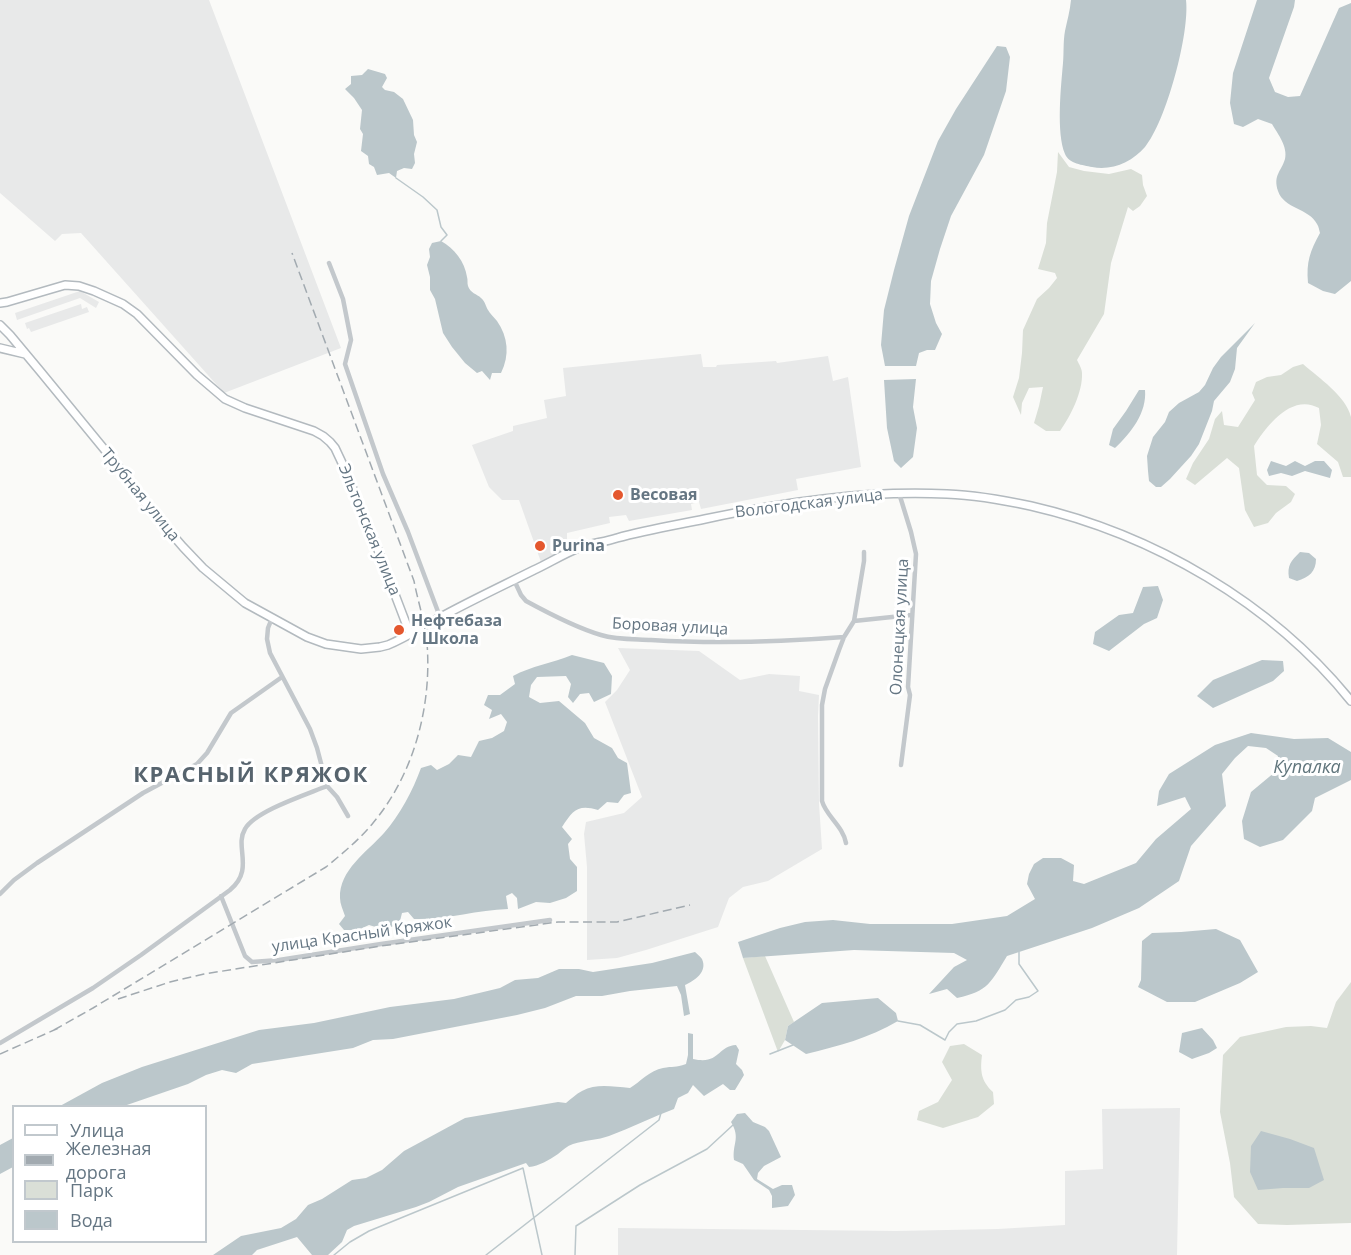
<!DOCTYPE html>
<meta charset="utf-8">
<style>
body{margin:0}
#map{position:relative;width:1351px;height:1255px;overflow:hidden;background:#fafaf8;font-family:"Open Sans",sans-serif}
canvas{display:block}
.legend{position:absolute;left:12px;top:1105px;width:195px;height:138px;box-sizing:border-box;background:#fff;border:2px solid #c1c8cd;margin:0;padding:8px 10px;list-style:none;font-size:18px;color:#657683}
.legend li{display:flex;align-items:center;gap:12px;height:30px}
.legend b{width:30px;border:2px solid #c1c8cd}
</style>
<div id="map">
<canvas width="1351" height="1255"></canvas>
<ul class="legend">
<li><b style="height:8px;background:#fff"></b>Улица</li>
<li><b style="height:8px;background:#a2aab0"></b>Железная дорога</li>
<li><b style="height:16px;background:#dadfd7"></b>Парк</li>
<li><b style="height:16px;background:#bbc7cb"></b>Вода</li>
</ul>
</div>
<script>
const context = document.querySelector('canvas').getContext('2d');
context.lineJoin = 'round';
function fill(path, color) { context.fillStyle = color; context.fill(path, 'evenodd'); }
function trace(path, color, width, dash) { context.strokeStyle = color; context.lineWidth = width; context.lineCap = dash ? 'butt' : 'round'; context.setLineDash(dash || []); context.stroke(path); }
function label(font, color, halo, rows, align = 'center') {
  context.font = font + ' "Open Sans",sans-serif'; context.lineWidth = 6; context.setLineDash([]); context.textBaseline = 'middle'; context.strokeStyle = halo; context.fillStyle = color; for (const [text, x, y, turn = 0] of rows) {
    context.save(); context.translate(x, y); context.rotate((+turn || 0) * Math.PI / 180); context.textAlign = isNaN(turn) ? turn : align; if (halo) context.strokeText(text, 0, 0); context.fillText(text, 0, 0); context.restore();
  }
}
fill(new Path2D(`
 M0 0H209L341 348 224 393 81 233 62 234 55 241 0 193Z
 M80 291 99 302 96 308 80 298 17 320 15 313Z
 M81 304 82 309 87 307 89 312 31 332 29 328 27 329 25 323Z
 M701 354 703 367H716L717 365 776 361 777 363 828 356 833 381 848 377 861 467 796 479 798 490 701 509 699 502 691 504 692 510 629 521 626 515 609 517 610 523 567 533V539L571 545 541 562 519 500H502L489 487 472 445 513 431V426L547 418 544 400 566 396 563 368Z
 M618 648 699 651 740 680 769 674 800 676 799 691 819 695 818 716 819 803 822 849 768 881 743 887 729 898 718 927 646 950 617 958 587 960V867L584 834 586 822 624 813 642 797 605 702 617 690 630 670Z
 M1180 1108 1177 1255H618V1228L896 1231 998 1229 1065 1225V1171L1103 1169 1102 1109Z`), '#e8e9e9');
fill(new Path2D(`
 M1058 152 1069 167 1084 171 1109 174 1131 169 1142 175 1143 185 1147 196 1140 206 1133 211 1128 207 1111 263 1104 314 1077 360C1079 364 1082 369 1082 373 1083 392 1070 417 1060 431H1046L1034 423 1039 406 1043 387 1029 388 1022 403 1021 415 1013 397 1019 378 1022 353 1023 330 1037 299 1049 288 1057 278 1055 273 1038 269 1046 243 1047 223 1057 172Z
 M1303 364C1319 378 1346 396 1351 417V477H1343L1338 462 1317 444 1321 425 1319 408C1292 393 1267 425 1254 446L1257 475 1267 485 1286 486 1295 494 1291 502 1276 513 1268 523 1254 527 1245 510 1239 468 1227 458 1195 485 1186 479 1193 463 1209 439 1215 419 1222 411 1224 425 1238 427 1255 400 1252 393 1256 382 1267 377 1281 375 1293 367Z
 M765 956 794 1022 788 1026 785 1040 778 1052 743 958Z
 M1351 982V1223L1287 1225 1258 1224 1234 1197 1230 1163 1220 1112 1223 1055 1240 1037 1286 1027 1311 1026 1327 1028 1336 1002Z
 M964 1044 982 1055C980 1071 981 1081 993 1092L994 1104 978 1117 943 1128 917 1120 919 1111 938 1102 952 1080 942 1062 950 1046Z`), '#dadfd7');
fill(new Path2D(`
 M1071 0H1186C1190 33 1166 122 1145 147 1132 162 1112 171 1092 167 1083 165 1069 164 1065 154 1056 133 1061 86 1063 63 1064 53 1063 42 1065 31 1067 21 1070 11 1071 0Z
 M1257 0H1295L1294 7 1269 78 1275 92 1288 97 1300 96 1339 8 1351 3V281L1335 294 1323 291 1308 283C1306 262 1310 251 1320 233 1319 230 1319 227 1317 224 1309 208 1284 209 1278 191 1273 175 1281 172 1285 159 1288 147 1278 134 1272 124L1258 119 1243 127 1234 124 1230 103 1233 73Z
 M997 46 1006 47 1010 57 1006 91 984 155 951 216 940 249 931 281 930 304 936 323 942 334 935 350H927L919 353 916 366H885L881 345 884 310 894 270 909 216 938 141 956 109Z
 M368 69 385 74 387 78 382 87 385 90 394 92 403 99 413 120 414 135 417 142 414 154 415 163 412 169 404 168 397 171 396 178 389 173 377 175 374 167 369 164 368 156 361 151 363 134 360 129 362 110 354 98 345 89 351 84V76L362 75Z
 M441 241C454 248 465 262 467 277 468 280 467 283 468 286 470 293 477 294 481 298 485 301 486 307 488 310 490 314 494 317 497 321 508 337 510 355 501 373H492L490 380 482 371 477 373 465 363 452 347 443 333 435 299 430 290V277L427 265 430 257 429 249 432 243Z
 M1255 323 1237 348 1235 369 1230 382 1214 401 1212 411 1199 444 1191 456 1170 479 1161 487H1156L1149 481 1148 471 1147 456 1153 437 1165 422 1169 412 1179 403 1199 392 1205 385 1213 368 1221 357Z
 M916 379 913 407 917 428 913 457 901 468 894 461 887 428 884 380Z
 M1139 390H1145C1147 413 1131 433 1115 448L1109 445 1113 429 1126 411Z
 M1271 461 1286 466 1295 461 1305 466 1315 461H1324L1332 470 1330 478 1305 471 1292 476 1281 473 1269 476 1267 470Z
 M1300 552 1309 553 1316 559C1316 572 1309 577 1297 581L1289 578C1287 565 1291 561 1300 552Z
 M1158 586 1163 600 1157 618 1144 624 1109 651 1093 644 1095 632 1119 615 1133 613 1143 587Z
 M572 655 604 663 612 676 611 694 594 702 589 693 580 694 573 703 568 697 571 684 566 676 537 677 531 685 529 697 540 703 559 701 585 723 594 738 612 748 618 758 627 763 631 793 624 795 618 803 607 802 598 810C578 804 573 810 562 827L572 839 568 844 570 859 577 867V891L566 898 550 903 536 902 518 909 517 898 512 893 506 896 508 909C477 910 445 920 414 919L408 912 402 913 399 925 382 929 369 925 358 930H344L339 924 345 916C343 910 340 904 340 898 339 870 367 852 384 833 400 815 413 790 421 768L431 765 437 770 449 764 458 755 471 757 479 741 492 738 504 731 507 722 501 714 489 719 492 710 484 705 488 695H500L515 684 513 676C531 666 553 663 572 655Z
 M1262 660 1283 661 1284 671 1273 681 1213 708 1197 696 1213 680Z
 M1251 733 1294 739 1328 738 1351 752V780L1315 798 1312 811 1283 840 1260 847 1244 839 1242 821 1251 792 1275 772 1278 756 1266 748 1248 746 1235 758 1222 774 1226 806 1191 846 1179 881 1139 908 1092 928 1007 956C991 982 989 991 957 998L947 989 929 994 954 967 967 960 954 953 854 950 743 958 738 942 780 928 805 922 833 920 870 924H952L1007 916 1035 899 1027 884 1029 874 1034 864 1043 858H1061L1074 865 1073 881 1084 884 1136 863 1156 839 1191 809 1185 797 1157 806 1159 791 1169 774 1215 745Z
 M1216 929 1240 940 1258 972 1240 983 1195 1002H1167L1138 987 1141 980 1142 941 1152 933 1181 932Z
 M695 952C697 954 700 956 702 959 708 972 694 981 685 985L690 1014 684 1016 681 995 677 986 630 991 602 996H576L545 1008 517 1015 393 1039 373 1040 353 1048 252 1064 236 1073 222 1070 206 1075 188 1084 124 1106H60L102 1083 142 1067 259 1030 314 1023 390 1007 454 999 500 988 515 980 538 978 559 969H579L593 972 652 963Z
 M878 998 896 1013 898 1021C869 1038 839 1046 806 1054L785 1040 788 1026 822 1003Z
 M1202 1028 1213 1040 1217 1048 1209 1053 1192 1059 1179 1052 1182 1033Z
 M688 1033 693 1034V1059C720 1065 717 1046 736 1045L739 1050 736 1064 742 1070 744 1075 735 1090H730L723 1084 704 1096 693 1085 688 1093 678 1098 674 1109C652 1117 631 1128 609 1136 598 1140 585 1140 573 1144 567 1146 563 1150 558 1154 549 1160 539 1166 529 1167L526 1163 458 1187 429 1202 416 1207 354 1226 347 1230 342 1242 328 1255H312L297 1237 257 1250 252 1255H213L241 1236 281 1228 296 1219 308 1205 322 1199 352 1180 366 1178 382 1170 404 1151 465 1118 558 1102 566 1103C571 1099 576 1094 582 1091 597 1083 613 1087 630 1088 640 1082 650 1070 663 1068 673 1066 675 1068 686 1064L688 1055Z
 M745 1113 753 1122 765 1127 769 1131 781 1157 764 1166 758 1173 757 1179 773 1189 782 1185H792L795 1195 788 1206 772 1208V1196L769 1190 754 1180 743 1164 734 1160C732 1143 741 1139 731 1122L737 1114Z
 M1261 1131 1290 1139 1314 1148 1324 1180 1309 1188H1283L1258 1190 1250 1172 1251 1146Z
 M13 1138V1167L0 1174V1145Z`), '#bbc7cb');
trace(new Path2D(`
 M396 178 423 197 437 210 441 227 447 235 441 241
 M898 1021 920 1025 945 1040 949 1032 957 1024 976 1021 1005 1010 1016 1000 1029 997 1038 991 1019 964V952
 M770 1054 793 1045
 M334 1255 350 1242 369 1231 523 1168 542 1255
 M486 1255 659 1120 661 1113
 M575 1255 576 1226 640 1185 707 1149 733 1125`), '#bbc7cb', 1.5);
const secondary = new Path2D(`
 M0 303 7 302 65 285 79 286 94 291 123 304 137 314 197 375 225 399 245 408 314 431 323 436 330 442 335 448 343 465 378 550 410 634
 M0 325 10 335 40 371 118 466 144 502 183 547 203 568 245 603 307 637 326 644 361 649 380 647 388 645C405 638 422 627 439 618 470 601 502 586 534 570 549 563 565 553 581 547 593 543 605 542 617 538 646 530 676 525 705 519 785 502 865 490 947 494 975 495 1003 500 1031 506 1153 534 1272 603 1351 701
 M0 348 25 354`);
trace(secondary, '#b3babf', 10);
trace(new Path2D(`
 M329 263 343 299 351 340 345 364 383 474 408 532 440 617
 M899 493 911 532 916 554 908 687 910 695 901 765
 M514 580 521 595 526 601C548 613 577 628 601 635 617 640 635 639 651 640 716 644 780 642 844 637
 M272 618 268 628 267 639 270 653 310 729 317 748 327 786 337 797 348 816
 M854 621 911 615
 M846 843C843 826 826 816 822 801V705L825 689 839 650 844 637 854 621 864 561V552
 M0 894 14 880 37 863 143 793 197 764 207 753 231 713 282 677
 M221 896 245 956 252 962 279 960 381 944 550 920
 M0 1043 93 988 141 955 230 890C255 869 234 847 245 829 255 811 308 794 327 786`), '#c3c8cc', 4.5);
trace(secondary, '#fff', 7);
trace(new Path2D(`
 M118 999 170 982 204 974 381 946 558 922H617L690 905
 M54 1030 93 1008 326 867C343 853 359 840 373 823 414 774 432 706 427 643 425 622 418 602 414 581L292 253
 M0 1054 61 1027`), '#a2aab0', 1.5, [9, 4.5]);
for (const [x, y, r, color] of [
 [618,495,6,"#e4572e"],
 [540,546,6,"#e4572e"],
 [399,630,6,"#e4572e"]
]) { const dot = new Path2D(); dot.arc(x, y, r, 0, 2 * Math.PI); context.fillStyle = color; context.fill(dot); trace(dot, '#fff', 2); }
label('16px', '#657683', '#fff', [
 ["Трубная улица",140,495,51],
 ["Вологодская улица",809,504,-7],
 ["Эльтонская улица",369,530,68],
 ["Боровая улица",670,627,3],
 ["Олонецкая улица",900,627,-87],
 ["улица Красный Кряжок",362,935,-8]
]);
label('bold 16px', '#657683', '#fff', [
 ["Весовая",630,495],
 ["Purina",552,546],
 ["Нефтебаза",411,621],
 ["/ Школа",411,639]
], 'left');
label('italic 18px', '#60757c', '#fff', [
 ["Купалка",1307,768]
]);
context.letterSpacing = '1.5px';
label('bold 22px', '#57646e', '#fff', [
 ["КРАСНЫЙ КРЯЖОК",251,776]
]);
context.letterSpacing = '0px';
</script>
